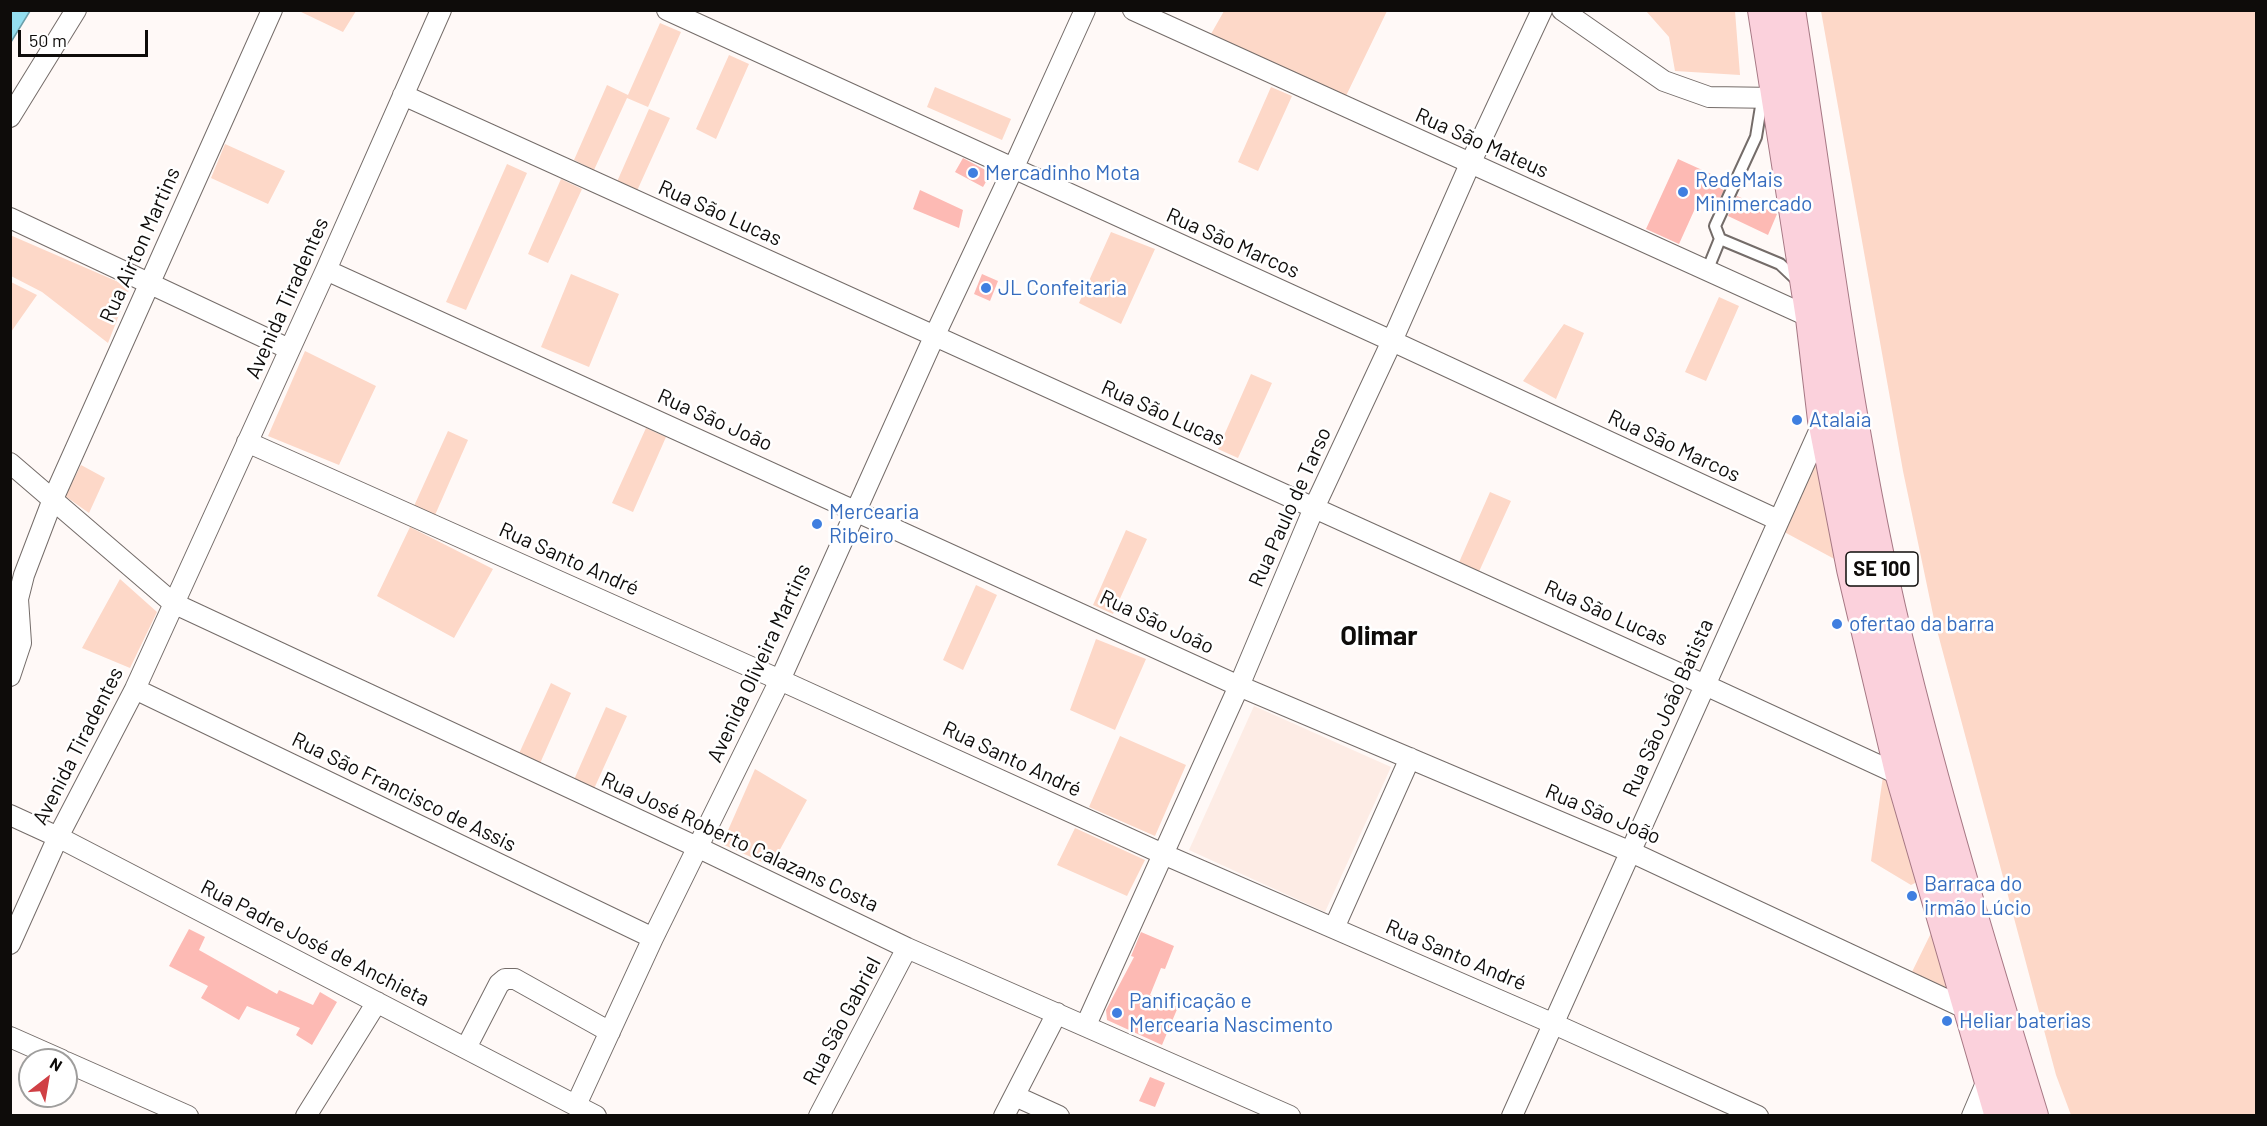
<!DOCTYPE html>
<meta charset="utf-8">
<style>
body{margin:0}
#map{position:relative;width:2267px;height:1126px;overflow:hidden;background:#fff9f7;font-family:Barlow,sans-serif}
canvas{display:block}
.frame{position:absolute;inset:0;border:12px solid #0e0c0a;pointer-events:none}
.north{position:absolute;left:18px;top:1048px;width:60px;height:60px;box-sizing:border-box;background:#fff;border:2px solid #9f9e9d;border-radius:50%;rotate:31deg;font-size:16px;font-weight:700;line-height:24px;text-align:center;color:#0e0c0a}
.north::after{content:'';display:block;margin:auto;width:21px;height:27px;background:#d04045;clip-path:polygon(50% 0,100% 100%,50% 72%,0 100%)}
.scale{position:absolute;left:18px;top:30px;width:130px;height:27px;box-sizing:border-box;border:3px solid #0e0c0a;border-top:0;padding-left:8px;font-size:18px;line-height:21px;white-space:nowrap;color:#0e0c0a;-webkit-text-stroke:4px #fff;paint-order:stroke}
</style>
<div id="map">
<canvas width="2267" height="1126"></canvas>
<div class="frame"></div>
<div class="north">N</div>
<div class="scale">50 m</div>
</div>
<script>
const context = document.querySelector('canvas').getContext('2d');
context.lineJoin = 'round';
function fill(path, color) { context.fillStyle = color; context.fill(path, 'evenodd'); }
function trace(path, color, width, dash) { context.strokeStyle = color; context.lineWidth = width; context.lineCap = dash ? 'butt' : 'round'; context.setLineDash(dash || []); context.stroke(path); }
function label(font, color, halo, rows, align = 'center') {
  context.font = font + ' Barlow,sans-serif'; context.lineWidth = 5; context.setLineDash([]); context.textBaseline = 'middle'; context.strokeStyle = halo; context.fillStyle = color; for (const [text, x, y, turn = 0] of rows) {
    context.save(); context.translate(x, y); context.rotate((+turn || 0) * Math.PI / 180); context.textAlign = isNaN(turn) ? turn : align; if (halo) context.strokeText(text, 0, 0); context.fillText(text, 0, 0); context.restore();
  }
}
fill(new Path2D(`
 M1254 706 1391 767 1325 912 1189 850Z`), '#fdece5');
fill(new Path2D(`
 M299 11H356L343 32Z
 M1224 11H1387L1344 100 1211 34Z
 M1646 11H1735L1740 75 1675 71 1669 37Z
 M1821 11H2256V1115H2071L2056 1075 1934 619 1903 471Z
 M660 23 681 32 648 107 627 98 594 170 574 160 607 85 628 95Z
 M729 55 749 64 716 139 696 129Z
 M935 87 1011 119 1002 140 927 107Z
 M1271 87 1292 96 1258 171 1238 162Z
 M649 109 670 118 636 193 616 184Z
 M225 144 285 171 268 204 211 178Z
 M507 164 527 173 466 310 446 302Z
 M561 179 582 189 548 263 528 254Z
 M1111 232 1155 249 1121 324 1079 303Z
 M10 235 130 287 108 343 42 292 11 276Z
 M571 274 619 294 589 367 541 347Z
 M11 282 37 295 11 332Z
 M1719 297 1739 306 1706 381 1685 372Z
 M1564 324 1584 333 1556 399 1523 381Z
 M305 351 376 386 339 465 268 436Z
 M1251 374 1272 383 1238 458 1218 449Z
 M1824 420 1853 569 1775 527Z
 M646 428 666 437 633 512 612 503Z
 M448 431 468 440 435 515 414 506Z
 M81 465 105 478 89 513 65 496Z
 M1490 492 1511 501 1477 576 1457 567Z
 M410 527 493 569 454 638 377 596Z
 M1126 530 1147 539 1113 614 1093 605Z
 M120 579 157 612 130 668 82 648Z
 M976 585 997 595 963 670 943 660Z
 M1096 639 1146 659 1115 730 1070 710Z
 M551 683 571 693 538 768 517 758Z
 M606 707 627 716 593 791 573 782Z
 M1120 736 1186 765 1155 836 1089 807Z
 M755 769 807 800 771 866 722 844Z
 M1883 776 1896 786 1923 879 1911 885 1871 861Z
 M1075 828 1145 860 1127 896 1057 865Z
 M1933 929 1960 998 1910 976Z`), '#fdd8c8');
const water = new Path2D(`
 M11 10 30 11 11 42 10 11Z`);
fill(water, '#94dff0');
trace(water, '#6ca0ab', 1.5);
fill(new Path2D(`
 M963 158 991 173 983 187 955 172Z
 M1678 159 1711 174 1707 182 1724 190 1714 210 1698 202 1679 244 1646 229Z
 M920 190 963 210 959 228 913 209Z
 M1737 196 1777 214 1768 235 1728 216Z
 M982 274 998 281 990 301 974 294Z
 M189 929 205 937 199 950 277 994 279 990 313 1005 320 992 337 1002 312 1045 296 1035 300 1028 247 1006 239 1020 201 998 208 986 169 966Z
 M1141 932 1174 946 1165 969 1161 968 1150 995 1178 1007 1162 1045 1107 1020 1106 1010 1134 957 1131 956Z
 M1150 1077 1165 1083 1155 1107 1139 1101Z`), '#fdbab4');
const lane = new Path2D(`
 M1720 239 1780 264 1798 281
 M1707 271 1720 239 1715 226 1756 137 1763 94`);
const street = new Path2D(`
 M667 10 1392 341 1778 520
 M1133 10 1812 318
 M1562 10 1664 81 1709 97 1777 98
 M403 95 1705 685 1902 776
 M10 117 76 10
 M10 218 289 349
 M326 270 1239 686 1631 852 1971 1011
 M247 442 780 680 1163 854 1554 1024 1758 1116
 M10 463 173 603 697 847 907 948 1290 1116
 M10 676 21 643 18 599 24 575 53 499 272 10
 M135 689 653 938
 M10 815 58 837 596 1116
 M1334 928 1410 758
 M10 944 58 837 135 689 326 270 441 10
 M1086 1025 1239 686 1314 508 1392 341 1470 164 1542 10
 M10 1037 62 1060
 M466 1048 499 984 505 979H515L610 1032
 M66 1062 188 1116
 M1015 1096 1059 1116
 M576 1105 653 938 780 680 934 337 1013 169 1085 10
 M306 1116 377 1002
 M819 1116 907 948
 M1004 1116 1057 1013
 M1512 1116 1824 420
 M1972 1116 1989 1076`);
const primary = new Path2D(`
 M1764 10 1812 318 1824 420 1853 569 1902 776 2001 1116
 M1789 10C1822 218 1846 428 1895 633 1934 795 1983 956 2032 1116`);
trace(lane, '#746c69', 14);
trace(street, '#746c69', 22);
trace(primary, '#a67884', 34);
trace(lane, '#fff', 10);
trace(street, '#fff', 20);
trace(primary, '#fbd1dc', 32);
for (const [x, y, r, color] of [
 [973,173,6,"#3f7fe0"],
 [1683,192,6,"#3f7fe0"],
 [986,288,6,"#3f7fe0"],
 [1797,420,6,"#3f7fe0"],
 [817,524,6,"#3f7fe0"],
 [1837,624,6,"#3f7fe0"],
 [1912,896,6,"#3f7fe0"],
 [1117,1013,6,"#3f7fe0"],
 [1947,1021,6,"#3f7fe0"]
]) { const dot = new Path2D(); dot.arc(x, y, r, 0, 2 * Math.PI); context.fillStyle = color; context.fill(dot); trace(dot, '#fff', 2); }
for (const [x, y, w] of [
 [1882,569,72]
]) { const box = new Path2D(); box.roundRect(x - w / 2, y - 17, w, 34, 4.5); context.fillStyle = '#fff'; context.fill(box); trace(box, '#0e0c0a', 1.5); }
label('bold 20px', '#0e0c0a', null, [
 ["SE 100",1882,569]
]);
label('21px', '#0e0c0a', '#fff', [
 ["Rua São Mateus",1482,143,24],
 ["Rua São Lucas",720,213,24],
 ["Rua São Marcos",1233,243,24],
 ["Rua Airton Martins",140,245,-66],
 ["Avenida Tiradentes",287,298,-66],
 ["Rua São Lucas",1163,413,24],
 ["Rua São João",715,420,24],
 ["Rua São Marcos",1674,446,25],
 ["Rua Paulo de Tarso",1290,507,-66],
 ["Rua Santo André",569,559,24],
 ["Rua São Lucas",1606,613,24],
 ["Rua São João",1157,622,25],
 ["Avenida Oliveira Martins",759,663,-65],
 ["Rua São João Batista",1668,708,-66],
 ["Avenida Tiradentes",78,746,-63],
 ["Rua Santo André",1012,759,25],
 ["Rua São Francisco de Assis",404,792,26],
 ["Rua São João",1603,814,23],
 ["Rua José Roberto Calazans Costa",740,842,25],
 ["Rua Padre José de Anchieta",315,943,27],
 ["Rua Santo André",1456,955,23],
 ["Rua São Gabriel",842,1021,-62]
]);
label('21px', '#366cbe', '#fff', [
 ["Mercadinho Mota",985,173],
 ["RedeMais",1695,180],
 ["Minimercado",1695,204],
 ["JL Confeitaria",998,288],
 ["Atalaia",1809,420],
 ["Mercearia",829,512],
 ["Ribeiro",829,536],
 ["ofertao da barra",1849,624],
 ["Barraca do",1924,884],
 ["irmão Lúcio",1924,908],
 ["Panificação e",1129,1001],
 ["Mercearia Nascimento",1129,1025],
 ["Heliar baterias",1959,1021]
], 'left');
label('bold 27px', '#0e0c0a', '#fff', [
 ["Olimar",1379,636]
]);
</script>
